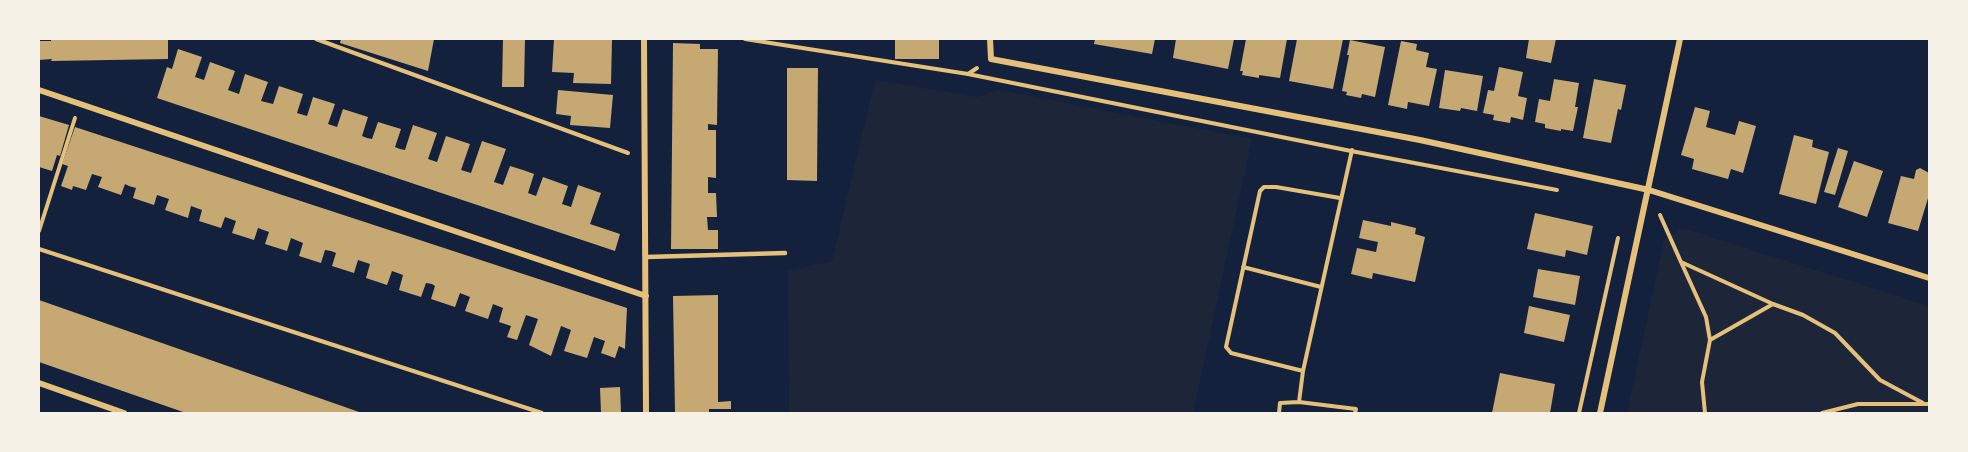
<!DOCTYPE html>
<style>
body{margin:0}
#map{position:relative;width:1968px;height:452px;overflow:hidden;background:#14213d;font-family:"Open Sans",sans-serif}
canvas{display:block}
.frame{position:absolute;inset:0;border:40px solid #f6f1e7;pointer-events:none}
</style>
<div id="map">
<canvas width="1968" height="452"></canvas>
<div class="frame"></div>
</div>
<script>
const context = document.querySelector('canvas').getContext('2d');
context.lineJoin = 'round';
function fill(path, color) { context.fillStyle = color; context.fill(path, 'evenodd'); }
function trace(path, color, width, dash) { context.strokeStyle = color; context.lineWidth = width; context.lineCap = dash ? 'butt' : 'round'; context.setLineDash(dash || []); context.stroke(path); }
fill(new Path2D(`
 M875 80 977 97 999 90 1252 139 1193 413H789L788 271 832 261Z
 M1682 228 1929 306V413H1627L1664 240Z`), '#1d2539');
fill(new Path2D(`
 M51 39H168V59L51 61 52 59 39 60V41H51Z
 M341 39H434L428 71 340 43Z
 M503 39H525L524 87H502Z
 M554 39H612L611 84 573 83 574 73 552 72Z
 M895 39H939V59H895Z
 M1095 39H1155L1152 54 1094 44Z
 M1176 39H1234L1228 69 1173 58Z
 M1246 39H1287L1280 78 1259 75V78L1242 75 1243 71H1240Z
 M1297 39H1343L1333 89 1289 81Z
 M1529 39H1556L1551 63 1526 58Z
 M1350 40 1385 47 1375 97 1362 94 1361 98 1346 95 1347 92 1342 91 1349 55H1347Z
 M1401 41 1417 44 1416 50 1429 53 1426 67 1437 69 1429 106 1408 102 1407 109 1388 105Z
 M673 43 700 44V49H718L717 125 708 124V130H716V178L708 177V193H716L717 217H707L708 230H718V249H671Z
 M178 49 202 57 195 77 204 80 210 62 235 71 228 90 239 94 245 74 268 82 261 101 273 104 279 86 303 94 297 113 307 116 313 97 335 104 328 124 337 127 343 109 368 117 362 136 367 138 372 139 378 122 401 129 395 147 400 149 405 150 413 125 437 133 428 159 437 162 446 136 470 144 461 170 471 173 482 141 506 149 494 182 503 185 510 166 523 170 534 174 528 193 536 196 543 177 568 186 562 204 571 207 578 185 601 193 590 224 620 234 615 251 157 98 167 67 172 69Z
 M1499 67 1523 72 1518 96 1527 98 1523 120 1511 117 1510 123 1493 120 1494 115 1483 113 1488 90 1494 91Z
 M787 68H818L817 181 787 180Z
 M1445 70 1483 76 1477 111 1461 108 1460 111 1439 108Z
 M1554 79 1579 83 1575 107H1578L1573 131 1561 129V131L1545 128V124L1535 122 1539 99 1550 101Z
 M1594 79 1626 85 1621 110 1618 109 1611 143 1583 138Z
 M558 90 613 95 610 128 570 125 571 116 556 114Z
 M1695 107 1710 111 1706 127 1735 135 1739 121 1756 126 1743 173 1731 169 1728 179 1692 169 1694 159 1681 155Z
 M39 116 69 125 60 156 57 155 52 171 39 167Z
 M75 127 627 308 625 349 619 346 615 358 601 353 605 341 594 337 587 358 564 351 571 330 561 326 551 356 529 345 538 319 526 315 517 340 507 337 511 326 499 322 503 308 493 304 488 319 465 311 470 297 460 293 455 307 431 299 435 286 432 284 426 283 421 297 399 290 403 275 392 271 387 285 366 278 370 264 358 260 354 273 332 266 336 253 331 251 325 250 321 263 299 256 303 243 291 238 287 251 265 244 269 232 258 228 254 240 232 233 236 221 225 217 221 228 199 221 202 210 191 206 188 218 165 210 169 199 157 195 154 205 133 198 136 188 129 186 125 184 121 195 98 187 102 177 92 174 86 190 73 186 72 190 61 186 68 166 62 164Z
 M1794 135 1813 140 1812 147 1829 152 1816 204 1779 194Z
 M1838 148 1848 151 1835 195 1824 192Z
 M1854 161 1883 171 1867 217 1838 207Z
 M1920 168 1929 173V195L1918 231 1888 223 1901 176 1914 179 1916 170Z
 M1535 213 1593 226 1587 255 1566 250 1565 257 1527 249Z
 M1363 220 1391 226V222L1416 228 1415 234 1425 237 1415 282 1373 273 1372 279 1351 274 1357 248 1376 252 1378 242 1359 238Z
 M1538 269 1580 276 1575 305 1533 297Z
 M718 295V402L731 401V409H709V413H675L673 296Z
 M39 300 362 413H186L39 362Z
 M1529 306 1570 315 1564 342 1524 333Z
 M1500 373 1555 384 1550 413H1492Z
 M620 387 621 413H601L600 388Z`), '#c6a872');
trace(new Path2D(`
 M316 39 628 153
 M745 39 968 74 977 68
 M968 74 1351 151 1557 190
 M1660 215 1681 262
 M39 231 75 118
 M39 249 542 413
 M1243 267 1321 287
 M1710 340 1706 317 1681 262 1773 304
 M1303 371 1231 353 1226 347 1260 191 1264 187H1276L1340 198
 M1299 402 1356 409 1355 413
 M1279 413 1280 403 1299 402 1303 371 1352 150
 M1579 413 1618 238
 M1705 413 1702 382 1710 340 1773 304 1803 315 1835 333 1880 380 1923 403
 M1822 413 1858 404H1929`), '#e5c07b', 4);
trace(new Path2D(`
 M646 257 785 253`), '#e5c07b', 4.5);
trace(new Path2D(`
 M644 39 646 413
 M990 39 991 59 1420 140 1649 190 1929 278
 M39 90 646 296
 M39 383 124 413
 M1600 413 1680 39`), '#e5c07b', 6);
</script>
